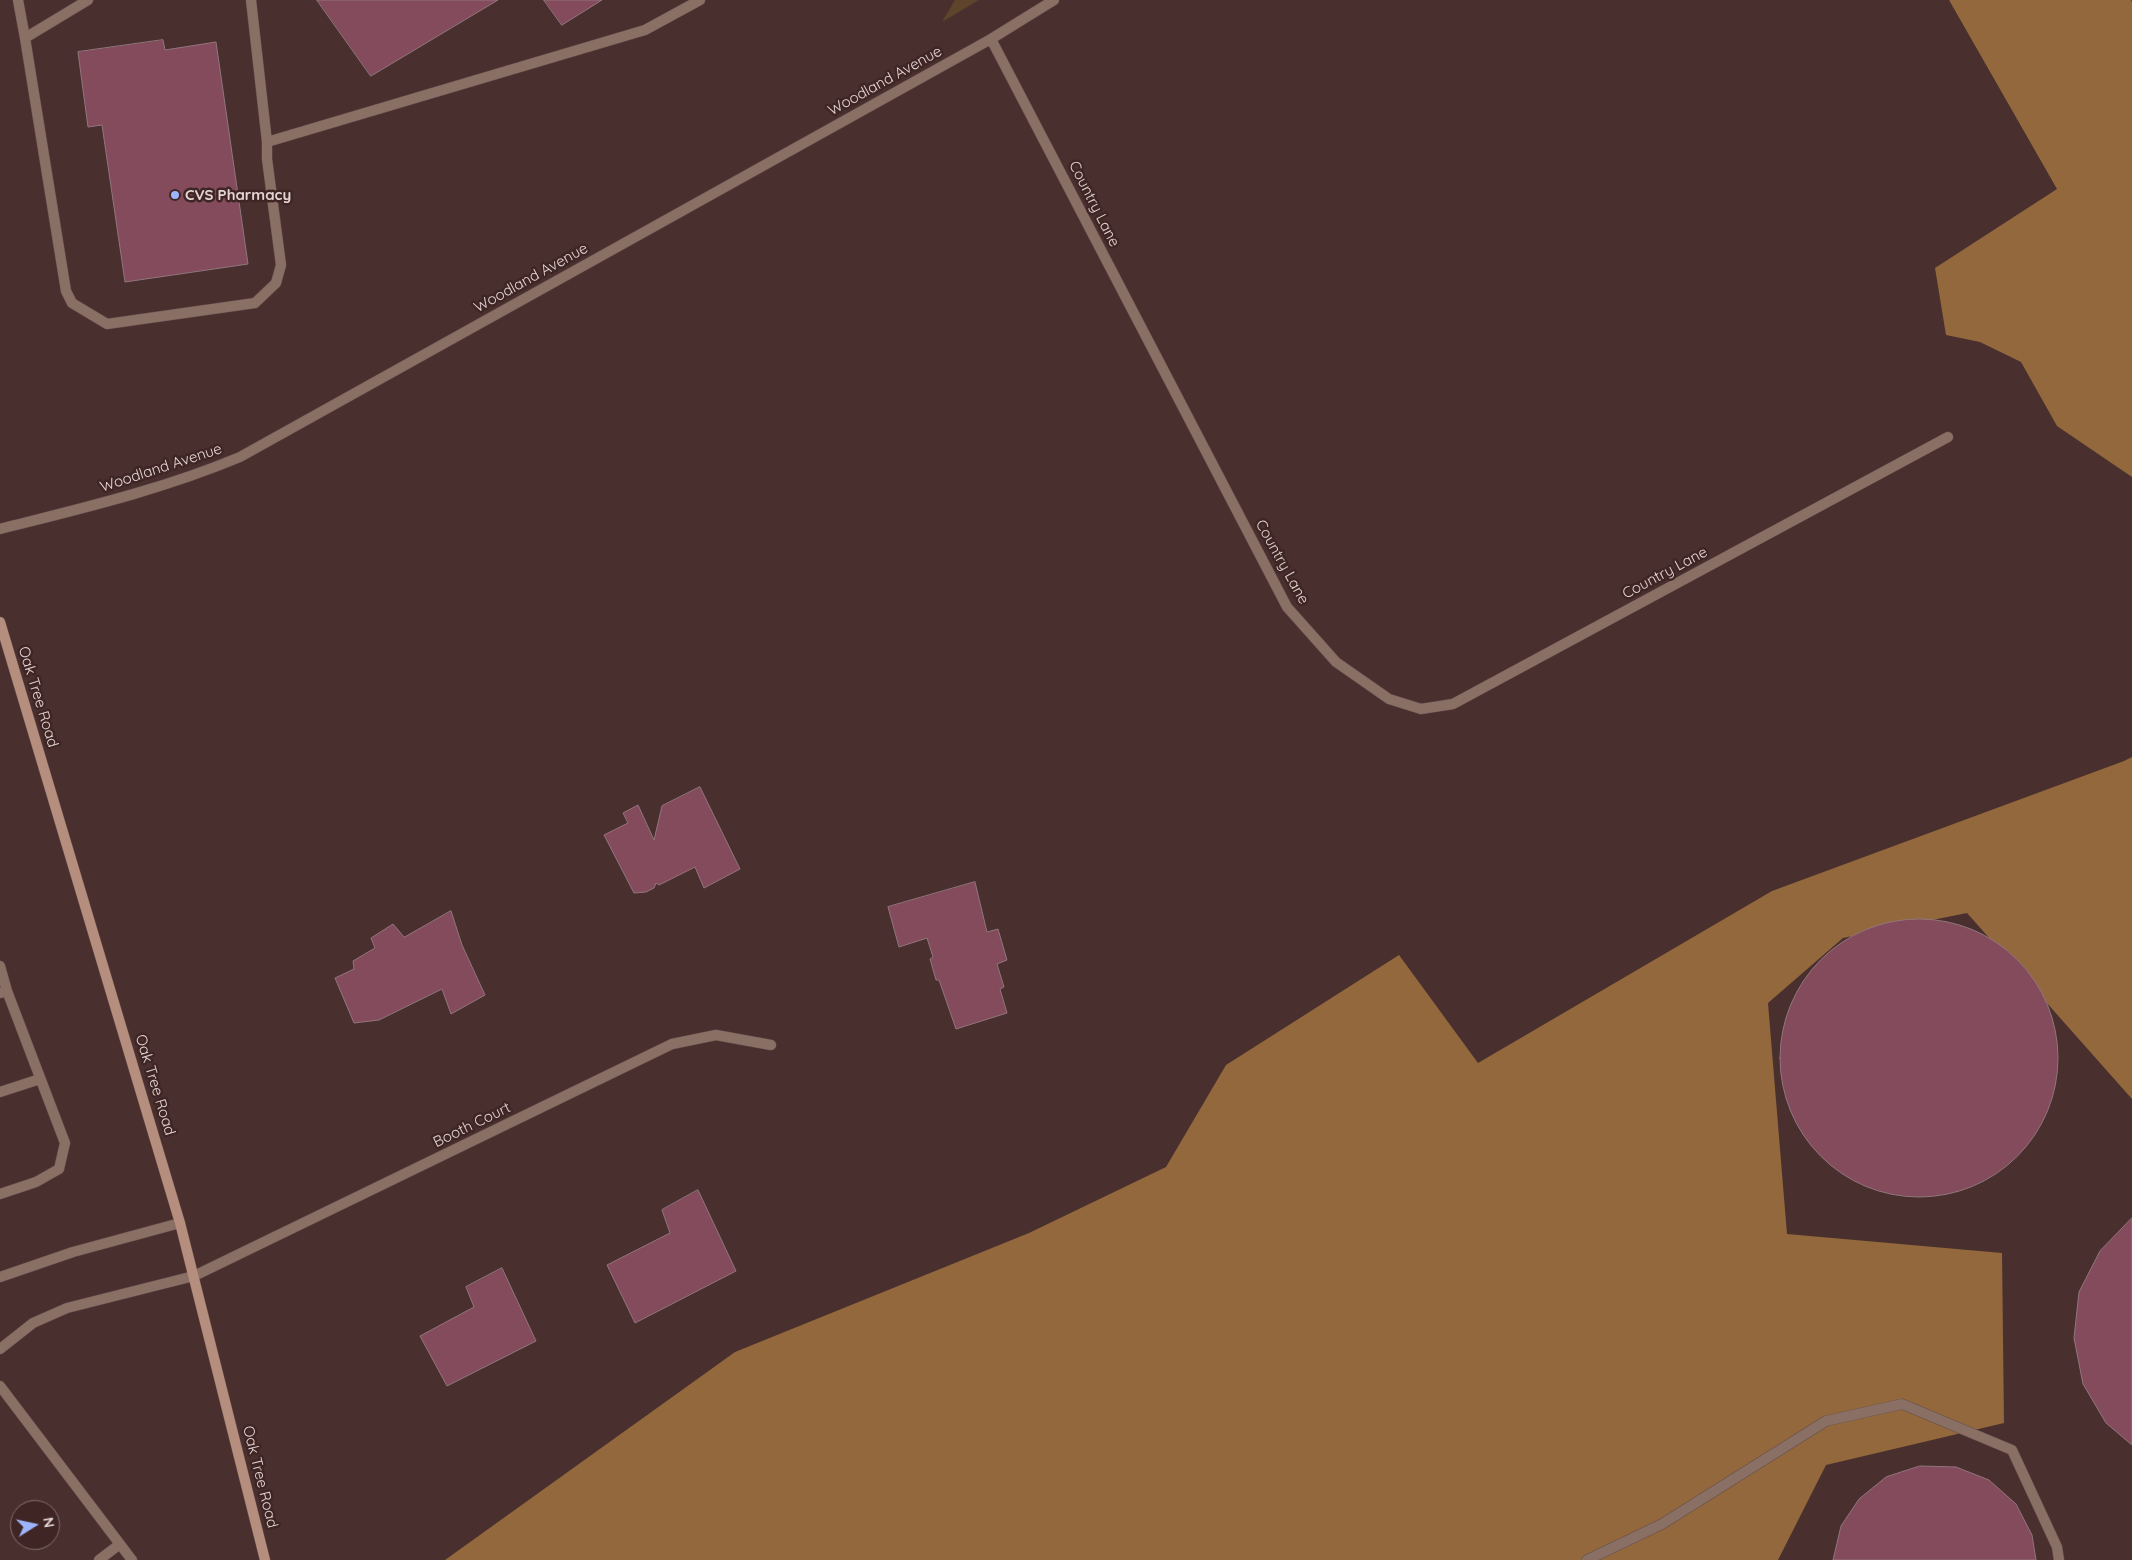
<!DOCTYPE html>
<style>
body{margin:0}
#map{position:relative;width:2132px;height:1560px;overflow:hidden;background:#49302f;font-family:Quicksand,sans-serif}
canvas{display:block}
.north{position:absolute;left:10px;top:1500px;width:50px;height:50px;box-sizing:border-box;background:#3f2625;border:1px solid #816c6b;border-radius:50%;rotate:80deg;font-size:14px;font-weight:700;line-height:20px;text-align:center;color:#e4d4d3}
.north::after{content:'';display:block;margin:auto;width:18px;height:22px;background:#9db4fd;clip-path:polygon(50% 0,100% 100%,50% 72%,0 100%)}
</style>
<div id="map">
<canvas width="2132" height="1560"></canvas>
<div class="north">N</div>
</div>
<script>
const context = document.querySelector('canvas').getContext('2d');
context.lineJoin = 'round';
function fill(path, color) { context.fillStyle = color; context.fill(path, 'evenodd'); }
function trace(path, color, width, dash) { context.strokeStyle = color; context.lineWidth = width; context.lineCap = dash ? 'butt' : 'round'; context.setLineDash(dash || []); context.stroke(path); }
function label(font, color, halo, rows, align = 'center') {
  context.font = font + ' Quicksand,sans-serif'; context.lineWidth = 5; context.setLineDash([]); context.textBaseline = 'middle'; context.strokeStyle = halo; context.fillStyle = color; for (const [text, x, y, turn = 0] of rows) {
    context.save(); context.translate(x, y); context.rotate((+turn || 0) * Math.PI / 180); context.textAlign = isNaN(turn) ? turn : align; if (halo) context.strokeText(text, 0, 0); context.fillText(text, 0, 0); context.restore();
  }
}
fill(new Path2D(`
 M955 0H979L942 22Z`), '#5d442b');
fill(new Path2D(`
 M1949 0H2131L2132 2V477L2057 426 2021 362 1980 342 1946 335 1935 268 2057 189Z
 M2132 757V1099L1967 913 1843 938 1768 1003 1787 1234 2002 1253 2004 1423 1826 1465 1778 1560H445L735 1352 1029 1233 1166 1167 1226 1065 1399 955 1478 1063 1772 891 2124 761Z`), '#92683c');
const building = new Path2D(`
 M317 0H498L371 76Z
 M544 0H602L562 25Z
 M163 40 165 50 216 42 248 264 125 282 102 125 88 127 78 52Z
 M700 787 740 869 704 888 695 867 659 885 656 883 654 888 646 892 634 893 604 835 628 823 623 813 638 805 654 840 662 806Z
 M975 882 987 932 998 929 1007 960 997 964 1004 987 1000 989 1007 1013 956 1029 939 980H936L930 959 933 957 927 938 899 947 888 907Z
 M451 911 462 945 485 995 451 1014 442 989 379 1020 354 1023 335 978 354 969 353 961 375 948 371 938 393 924 404 937Z
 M1780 1058a139 139 0 1 1 278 0a139 139 0 1 1-278 0Z
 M698 1190 736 1271 635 1323 607 1265 670 1233 662 1210Z
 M2132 1218V1445L2106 1423 2083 1384 2074 1338 2079 1292 2100 1251Z
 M502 1268 536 1341 447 1386 420 1336 474 1307 466 1287Z
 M1920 1466 1956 1467 1989 1480 2016 1504 2032 1535 2036 1560H1833L1841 1526 1859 1499 1886 1477Z`);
fill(building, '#844b5d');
trace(building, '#92757d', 1);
const lane = new Path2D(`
 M18 0 25 38 88 0
 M251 0 267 142
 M25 38 66 291 72 303 107 324 255 303 276 283 281 265 267 159V142L645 30 700 0
 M0 966 7 991 0 993
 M0 1092 40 1079
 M0 1194 36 1182 59 1169 65 1143 7 991
 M0 1277 73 1252 180 1223
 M0 1349 33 1323 67 1308 194 1276
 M0 1386 132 1560
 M99 1560 120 1544
 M1587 1560 1662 1524 1826 1421 1902 1404 2012 1450 2057 1547 2059 1560`);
const street = new Path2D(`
 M991 39 1287 607 1336 662 1389 699 1421 709 1453 704 1948 437
 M0 529C83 508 161 490 240 457L991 39 1054 0
 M194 1276 672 1044 716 1035 771 1045`);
const secondary = new Path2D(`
 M0 622 180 1223 265 1560`);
trace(lane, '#654e4d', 11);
trace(street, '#654e4d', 11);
trace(secondary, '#654e4d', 11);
trace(lane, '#896f64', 10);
trace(street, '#896f64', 10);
trace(secondary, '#b68e7d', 10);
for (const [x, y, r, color] of [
 [175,195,5,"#9db4fd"]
]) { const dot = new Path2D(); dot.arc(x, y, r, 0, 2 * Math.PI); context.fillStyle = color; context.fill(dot); trace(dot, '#3f2625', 2); }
label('15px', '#e4d4d3', '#3f2625', [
 ["Woodland Avenue",885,81,-29],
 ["Country Lane",1094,204,63],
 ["Woodland Avenue",531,278,-29],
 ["Woodland Avenue",161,468,-18],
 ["Country Lane",1282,562,61],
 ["Country Lane",1665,573,-28],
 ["Oak Tree Road",38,697,73],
 ["Oak Tree Road",155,1085,73],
 ["Booth Court",472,1125,-26],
 ["Oak Tree Road",260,1477,76]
]);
label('bold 15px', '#e4d4d3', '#3f2625', [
 ["CVS Pharmacy",185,195]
], 'left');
</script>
